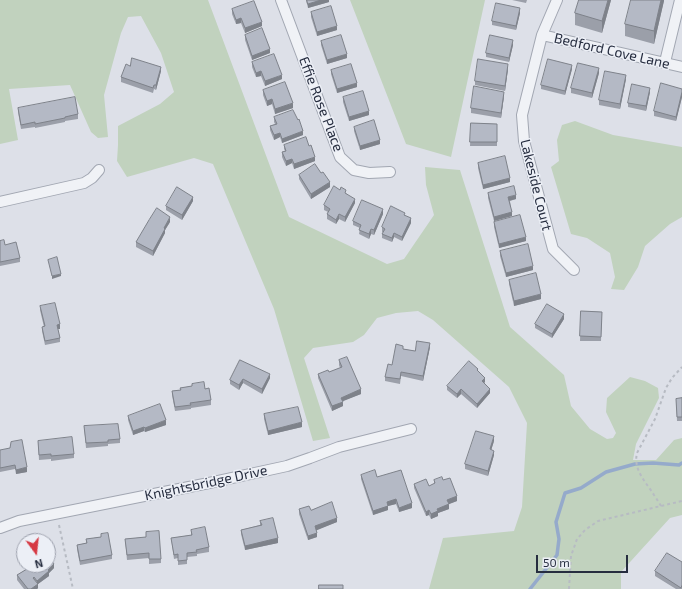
<!DOCTYPE html>
<style>
body{margin:0}
#map{position:relative;width:682px;height:589px;overflow:hidden;background:#dde0e8;font-family:"Exo 2",sans-serif}
canvas{display:block}
.north{position:absolute;left:16px;top:533px;width:40px;height:40px;box-sizing:border-box;background:#eceff6;border:1px solid #9da1ad;border-radius:50%;rotate:165deg;font-size:11px;font-weight:700;line-height:16px;text-align:center;color:#262d3f}
.north::after{content:'';display:block;margin:auto;width:14px;height:18px;background:#d63943;clip-path:polygon(50% 0,100% 100%,50% 72%,0 100%)}
.scale{position:absolute;left:536px;top:555px;width:92px;height:18px;box-sizing:border-box;border:2px solid #262d3f;border-top:0;padding-left:5px;font-size:12px;line-height:14px;white-space:nowrap;color:#262d3f;-webkit-text-stroke:3px #eceff6;paint-order:stroke}
</style>
<div id="map">
<canvas width="682" height="589"></canvas>
<div class="north">N</div>
<div class="scale">50 m</div>
</div>
<script>
const context = document.querySelector('canvas').getContext('2d');
context.lineJoin = 'round';
function fill(path, color) { context.fillStyle = color; context.fill(path, 'evenodd'); }
function trace(path, color, width, dash) { context.strokeStyle = color; context.lineWidth = width; context.lineCap = dash ? 'butt' : 'round'; context.setLineDash(dash || []); context.stroke(path); }
function label(font, color, halo, rows, align = 'center') {
  context.font = font + ' "Exo 2",sans-serif'; context.lineWidth = 3; context.setLineDash([]); context.textBaseline = 'middle'; context.strokeStyle = halo; context.fillStyle = color; for (const [text, x, y, turn = 0] of rows) {
    context.save(); context.translate(x, y); context.rotate((+turn || 0) * Math.PI / 180); context.textAlign = isNaN(turn) ? turn : align; if (halo) context.strokeText(text, 0, 0); context.fillText(text, 0, 0); context.restore();
  }
}
fill(new Path2D(`
 M0 0H208L289 217 387 264 404 259 434 215 426 185 425 167 460 170 510 327 564 375 571 406 590 429 607 439 613 438 616 433 606 412 607 398 630 377 645 381 658 388 659 398 636 444 633 460H656L674 440 682 438V515L670 518 621 572V589H429L443 538 514 531 522 507 527 423 509 387 433 320 418 311 396 313 377 318 364 335 353 342 313 348 304 358 330 438 313 441 274 309 213 164 194 158 127 177 117 161 118 145V126L160 104 174 92 161 53 141 16 128 17 121 33 104 95 108 137 98 138 91 132 70 85 9 89 18 140 0 144Z
 M350 0H485L451 157 406 144Z
 M575 121 613 135 682 147V217L670 224 645 246 638 267 624 290 611 289 615 277 610 253 587 238 571 234 551 167 559 161 557 140 562 125Z`), '#c1d2be');
trace(new Path2D(`
 M530 589 557 555 559 539 556 522 565 493 581 488 606 472 635 464 653 463 679 465 682 463`), '#95aacb', 3.5);
const minor = new Path2D(`
 M281 0 340 157 354 170 369 173 390 172
 M557 0 542 35 522 115 524 141 553 249 574 270
 M542 35 682 67
 M665 62 680 0
 M0 202 84 183 92 178 99 170
 M0 528 19 521 209 483 287 466 310 458 339 447 411 429`);
trace(minor, '#a2a7b2', 12);
trace(new Path2D(`
 M661 506C659 503 657 499 654 495 646 482 633 470 637 453L655 419 666 388 672 378 682 367
 M59 525 73 589
 M569 589 571 556 577 539 585 530 598 521 682 501`), '#b7bbc3', 2, [3, 3]);
trace(minor, '#f0f2f6', 10);
fill(new Path2D(`
 M306 0H329V2L308 8Z
 M512 0H527L526 3Z
 M579 0H611L602 33 575 25V13Z
 M664 0 654 44 625 36V24Z
 M232 9 262 26 245 33 241 23 236 24 232 14Z
 M311 12 337 30 317 36 311 17Z
 M520 13 516 30 492 25V21Z
 M245 35 270 53 252 60 245 40Z
 M321 41 347 58 327 64 321 45Z
 M513 45 509 62 486 57V53Z
 M252 62 282 79 265 86 261 76 256 77 252 67Z
 M130 66 161 71 156 90 154 89 153 93 121 82V77Z
 M508 69 505 91 475 85V81Z
 M572 69 565 95 541 89V85Z
 M331 70 357 87 337 93 331 74Z
 M599 73 592 98 571 93V88Z
 M626 79 620 109 599 105V100Z
 M682 89V97L676 121 654 116V111Z
 M263 90 293 108 275 114 272 104 267 106 263 95Z
 M650 92 646 111 628 107V103Z
 M504 96 501 118 471 113V108Z
 M343 97 369 115 349 121 343 102Z
 M18 108 78 114V119L65 121V122L35 128V127L21 129 18 112Z
 M274 117 303 135 282 143 280 137 274 140 270 130V126L275 124 274 122Z
 M471 123 497 124V146H470Z
 M354 127 380 144 360 150 354 131Z
 M284 145 315 161 294 169 292 163 286 166 282 157V152L285 151 284 149Z
 M478 163 510 182 483 189 478 168Z
 M321 173 330 187 311 199 299 179V175Z
 M346 193 355 203 345 222 339 219 336 224 327 219V214L328 212 324 210V205Z
 M488 193 516 199 510 201 512 216 494 221 488 198Z
 M193 201 182 220 166 210V206Z
 M383 214 374 235 371 234 369 239 359 234 360 228 353 225V221Z
 M405 215 411 223 402 241 394 237 392 242 382 238V234L383 232H382V227Z
 M170 222 165 230V233L153 256 136 247V242Z
 M494 222 526 241 499 248 494 227Z
 M0 241 20 258V262L0 266Z
 M500 251 533 270 506 277 500 256Z
 M509 280 541 299 514 306 509 284Z
 M40 306 60 329H58L60 338V342L45 345 42 331V327H44L40 310Z
 M581 311 602 312 601 341H580Z
 M564 319 552 338 535 328V324Z
 M430 347 423 381 401 376 400 384 385 381V377L392 365 403 349 415 351Z
 M240 360 270 378 262 394 243 383 239 390 230 384V380Z
 M339 360 361 394 342 401 343 406 332 411 318 378V374L329 372 340 368 339 365Z
 M478 372 485 382 484 383 490 393 477 408 461 394 457 398 447 390V386Z
 M192 384 205 389 211 400V405L191 408V409L175 411 172 395V391L180 390V388L192 386Z
 M682 398V421H677L676 399Z
 M264 414 302 427 268 435 264 419Z
 M128 416 166 425 145 432 144 431 133 435 128 420Z
 M84 426 120 439V443L108 444V446L86 448Z
 M38 441 74 454V458L51 461V459L39 460Z
 M494 441 491 450 494 455 488 476 465 469V464Z
 M0 450 27 472 16 474 15 469 0 472Z
 M361 475 377 477 412 508 399 512 396 504 388 506V510L373 515 361 479Z
 M434 480H443L457 501 448 504 449 509 438 513V516L431 519 429 515 426 516 414 488V484L429 486 434 484Z
 M299 509 311 510 337 522 316 530 317 537 308 540 299 514Z
 M260 521 278 543 245 550 241 534V530L260 525Z
 M191 530 209 547V552L197 554V556L187 557V564L178 565V558L174 559 171 538 191 535Z
 M146 532 161 559V563L149 564V558L127 560 125 539 146 537Z
 M101 534 112 555V559L80 565 77 549V545L86 543V539L101 537Z
 M682 562V589H676L655 576V571Z
 M25 566 54 568 49 573V576L38 584V588L37 589H24L17 580V575L25 570Z`), '#9b9fa9');
fill(new Path2D(`
 M321 0H329V2L308 8V4Z
 M608 0H611L602 33V21Z
 M661 0H664V1L654 44V31Z
 M520 8V13L516 30V26Z
 M241 18V23L236 24V20Z
 M262 22V26L245 33V28Z
 M337 26V30L317 36V32Z
 M513 40V45L509 62V58Z
 M270 49V53L252 60V56Z
 M347 54V58L327 64V60Z
 M508 64V69L505 91V86Z
 M572 65V69L565 95V91Z
 M161 67V71L156 90V85Z
 M599 68V73L592 98V93Z
 M261 71V76L256 77V73Z
 M282 75V79L265 86V81Z
 M626 75V79L620 109V104Z
 M357 83V87L337 93V89Z
 M650 88V92L646 111V106Z
 M504 92V96L501 118V113Z
 M682 92V97L676 121V117Z
 M272 99V104L267 106V101Z
 M293 103V108L275 114V109Z
 M369 111V115L349 121V117Z
 M303 131V135L282 143V139Z
 M280 133V137L274 140V135Z
 M380 140V144L360 150V146Z
 M315 157V161L294 169V164Z
 M292 159V163L286 166V161Z
 M510 178V182L483 189V185Z
 M330 182V187L311 199V194Z
 M516 195V199L508 201V197Z
 M193 197V201L182 220V215Z
 M355 199V203L345 222V217Z
 M383 209V214L374 235V230Z
 M512 212V216L494 221V217Z
 M339 214V219L336 224V220Z
 M170 217V222L165 230V233L153 256V251L164 228Z
 M411 218V223L402 241V237Z
 M371 229V234L369 239V234Z
 M394 233V237L392 242V238Z
 M526 237V241L499 248V244Z
 M533 266V270L506 277V273Z
 M61 274V276L52 279V276Z
 M541 294V299L514 306V301Z
 M564 314V319L552 338V334Z
 M60 324V329H57V325Z
 M430 343V347L423 381V376Z
 M270 374V378L262 394V389Z
 M485 378V382L482 385V381Z
 M243 379V383L239 390V385Z
 M361 389V394L341 402V398Z
 M461 389V394L457 398V394Z
 M490 389V393L477 408V404Z
 M343 402V406L332 411V406Z
 M166 420V425L145 432V428Z
 M302 422V427L268 435V431Z
 M144 427V431L133 435V431Z
 M494 436V441L490 454V449Z
 M494 451V455L488 476V471Z
 M27 467V472L16 474V470Z
 M457 496V501L447 505V500Z
 M396 499V504L388 506V510L373 515V511L387 502Z
 M412 503V508L399 512V508Z
 M449 504V509L438 513V516L431 519V514L437 509Z
 M429 510V515L426 516V512Z
 M337 518V522L315 531V526Z
 M317 533V537L308 540V536Z
 M278 538V543L245 550V546Z
 M54 564V568L49 573V576L38 584V588L37 589H31L37 585V581Z`), '#7e828a');
const building = new Path2D(`
 M307 0H321L308 4Z
 M579 0H608L602 21 575 13Z
 M631 0H661L654 31 625 24Z
 M254 1 262 22 245 28 241 18 236 20 232 9Z
 M496 3 520 8 516 26 492 21Z
 M331 6 337 26 317 32 311 12Z
 M262 28 270 49 252 56 245 35Z
 M341 35 347 54 327 60 321 41Z
 M490 35 513 40 509 58 486 53Z
 M274 54 282 75 265 81 261 71 256 73 252 62Z
 M132 58 161 67 156 85H154L153 88 121 77 126 64 130 66Z
 M478 59 508 64 505 86 475 81Z
 M548 59 572 65 565 91 541 85Z
 M578 63 599 68 592 93 571 88Z
 M351 64 357 83 337 89 331 70Z
 M605 71 626 75 620 104 599 100Z
 M285 82 293 103 275 109 272 99 267 101 263 90Z
 M661 83 682 89V92L676 117 654 111Z
 M632 84 650 88 646 106 628 103Z
 M474 86 504 92 501 113 471 108Z
 M363 91 369 111 349 117 343 97Z
 M75 97 78 114 65 117V118L35 124V122L21 125 18 108Z
 M293 110 298 120 299 119 303 131 282 139 280 133 274 135 270 126 277 124 274 117Z
 M374 120 380 140 360 146 354 127Z
 M471 123 497 124V142H470Z
 M306 137 309 146 311 145 315 157 294 164 292 159 286 161 282 152 286 151 284 145Z
 M505 156 510 178 483 185 478 163Z
 M315 164 321 173 323 172 330 182 311 194 299 175Z
 M334 186 340 190 341 187 346 190 345 193 355 199 345 217 339 214 336 220 327 214 330 209 324 205Z
 M514 186 516 195 508 197 512 212 494 217 488 193Z
 M177 187 193 197 182 215 166 206Z
 M362 200 383 209 374 230 371 229 369 234 359 230 361 225 353 221Z
 M391 206 405 213 404 215 411 218 402 237 394 233 392 238 382 234 385 229 382 227Z
 M157 208 170 217 164 228 165 229 153 251 136 242 149 220Z
 M520 215 526 237 499 244 494 222Z
 M4 240 5 245 16 242 20 258 0 262V241Z
 M528 244 533 266 506 273 500 251Z
 M57 257 61 274 52 276 48 260Z
 M536 273 541 294 514 301 509 280Z
 M55 303 60 324 57 325 60 338 45 341 42 327 45 326 40 306Z
 M547 304 564 314 552 334 535 324Z
 M581 311 602 312 601 337 580 336Z
 M417 341 430 343 423 376 401 372 400 379 385 377 388 364 392 365 396 344 403 346V349L415 351Z
 M347 357 361 389 341 398 343 402 332 406 318 374 328 370 329 372 342 367 339 360Z
 M240 360 270 374 262 389 243 379 239 385 230 380Z
 M469 361 478 369 477 370 485 378 482 381 490 389 477 404 461 389 457 394 447 386Z
 M204 382 205 389 209 388 211 400 190 403 191 405 175 407 172 391 181 390 180 388 192 386V384Z
 M682 398V417H677L676 399Z
 M160 404 166 420 145 428 144 427 133 431 128 416Z
 M298 407 302 422 268 431 264 414Z
 M118 424 120 439 108 440V442L86 443 84 426Z
 M476 431 494 436 490 449 494 451 488 471 465 464Z
 M72 437 74 454 51 456V454L39 455 38 441Z
 M22 440 27 467 16 470 15 465 0 468V450L10 448 11 442Z
 M375 470 377 477 401 470 412 503 399 508 396 499 387 502 388 506 373 511 361 475Z
 M442 477 443 480 450 478 457 496 447 500 449 504 437 509 438 511 431 514 429 510 426 512 414 484 426 479 429 486 435 483 434 480Z
 M332 502 337 518 315 526 317 533 308 536 299 509 309 506 311 510Z
 M273 518 278 538 245 546 241 530 262 525 260 521Z
 M205 527 209 547 196 550 197 552 187 553V560L178 561V554L174 555 171 538 192 535 191 530Z
 M159 531 161 559H149V553L127 555 125 539 146 537V532Z
 M108 533 112 555 80 561 77 545 87 543 86 539 101 537V534Z
 M667 553 682 562V585L681 588 655 571Z
 M48 556 54 564 48 570 49 571 37 581 34 577 33 578 38 584 31 589H28L17 575 27 569 25 566 26 565H48Z
 M319 585H343V589H319Z`);
fill(building, '#b4b9c5');
trace(building, '#7e828a', 1);
label('14px', '#262d3f', '#eceff6', [
 ["Bedford Cove Lane",612,51,13],
 ["Effie Rose Place",321,104,69],
 ["Lakeside Court",536,185,76],
 ["Knightsbridge Drive",206,483,-12]
]);
</script>
